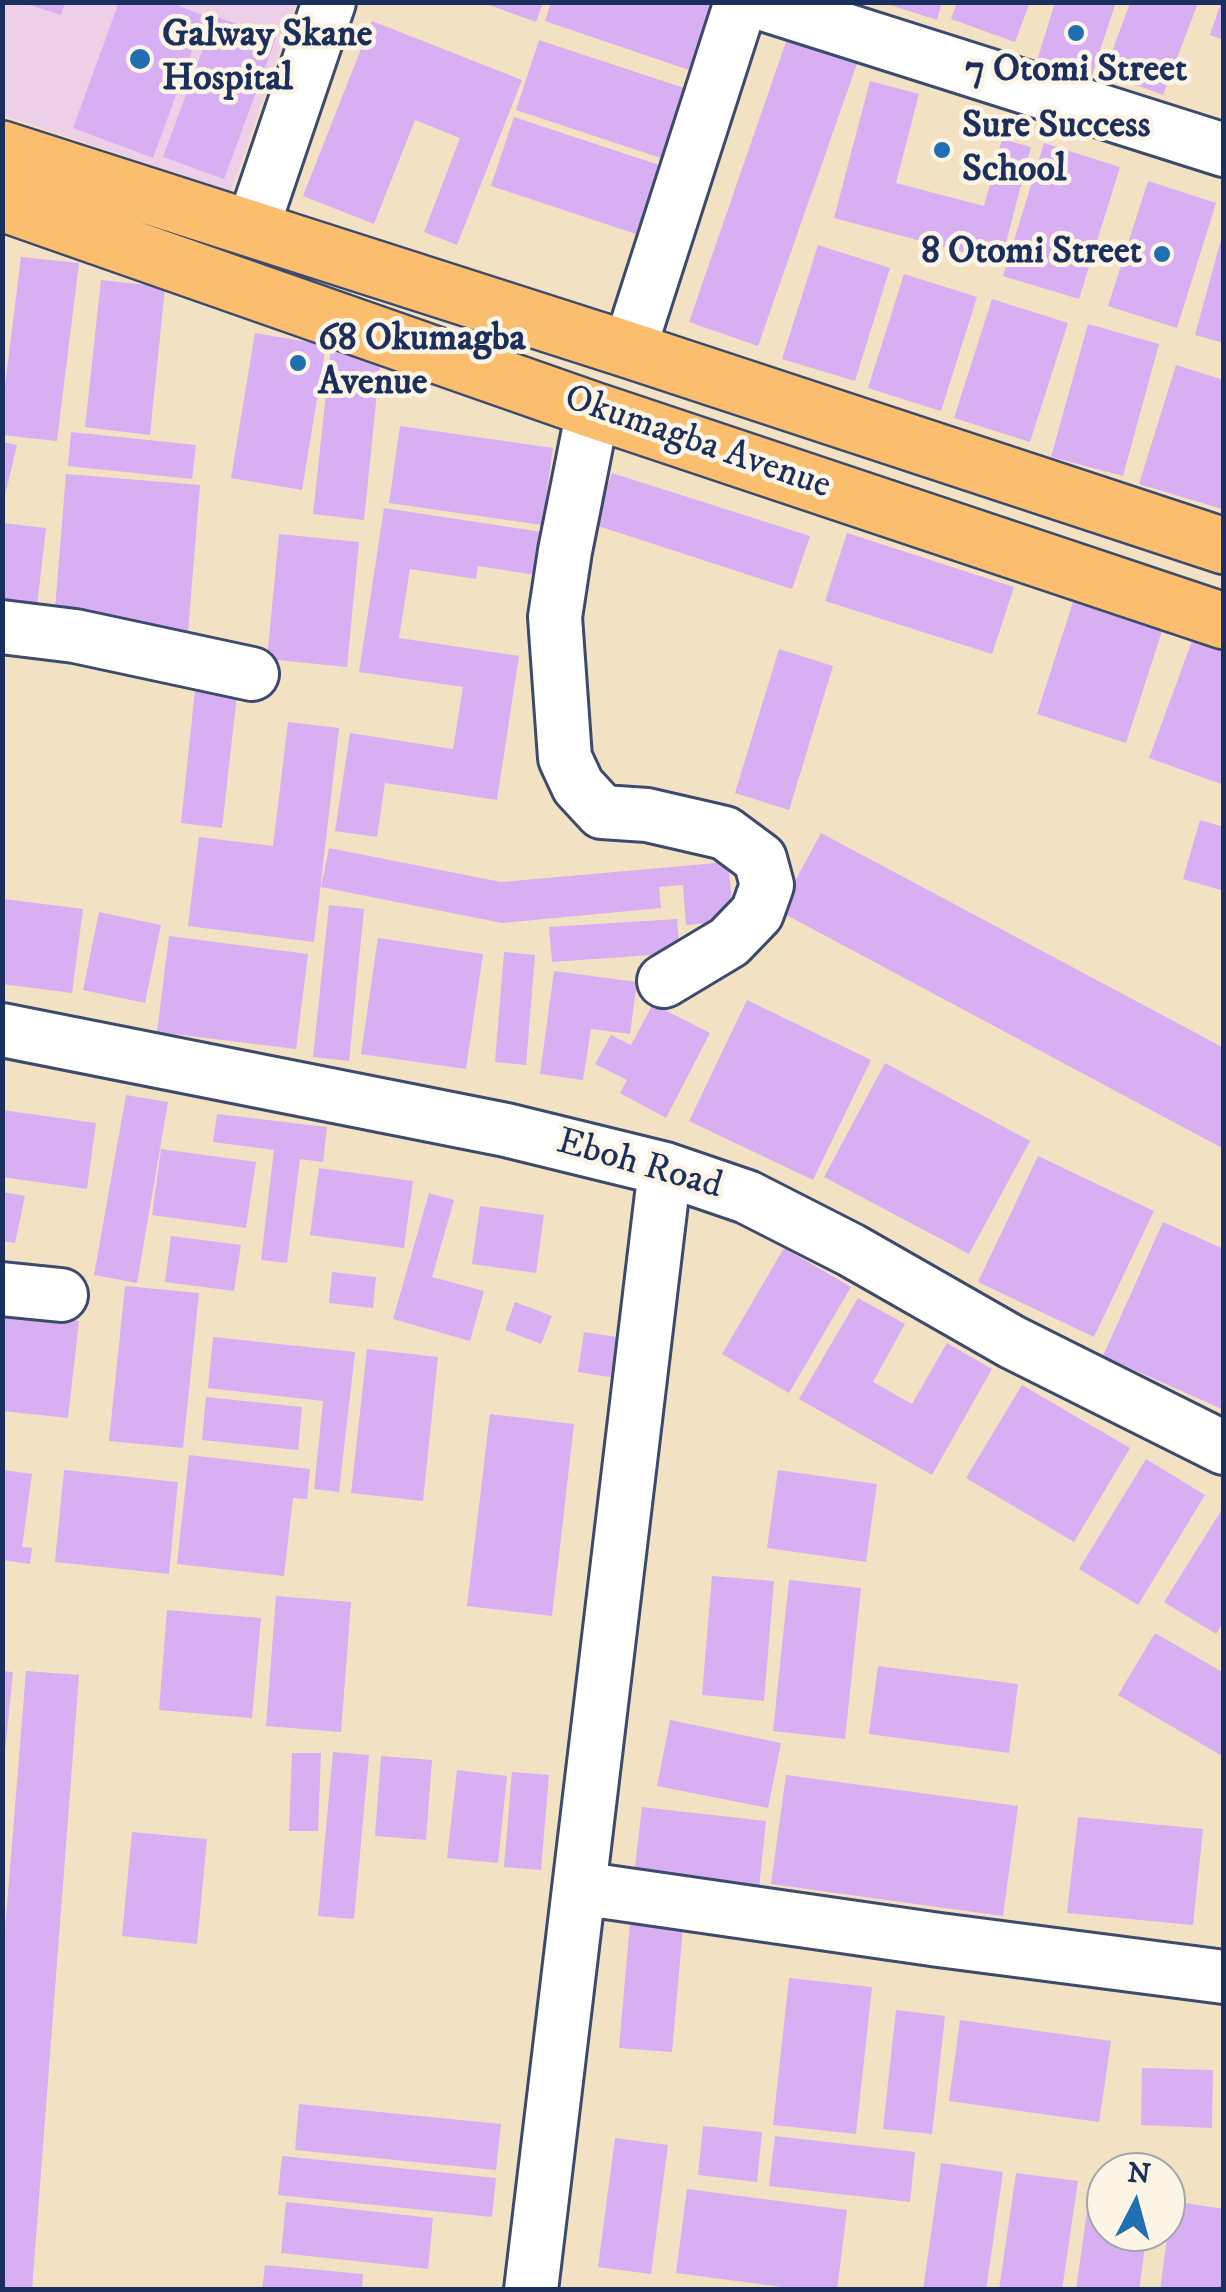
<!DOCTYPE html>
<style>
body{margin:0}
#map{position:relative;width:1226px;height:2292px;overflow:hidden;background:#f3e1c3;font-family:"IM FELL DW Pica",serif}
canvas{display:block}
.frame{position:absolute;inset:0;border:5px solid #1b2f5e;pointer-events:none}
.north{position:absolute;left:1086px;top:2152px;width:100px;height:100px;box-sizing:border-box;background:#fcf5e5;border:2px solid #a2a6af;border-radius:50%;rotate:6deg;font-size:28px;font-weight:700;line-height:40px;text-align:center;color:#1b2f5e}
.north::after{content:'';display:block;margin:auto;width:35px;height:45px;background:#1f6fb2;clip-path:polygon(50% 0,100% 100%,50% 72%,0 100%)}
</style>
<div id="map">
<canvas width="1226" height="2292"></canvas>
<div class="frame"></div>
<div class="north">N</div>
</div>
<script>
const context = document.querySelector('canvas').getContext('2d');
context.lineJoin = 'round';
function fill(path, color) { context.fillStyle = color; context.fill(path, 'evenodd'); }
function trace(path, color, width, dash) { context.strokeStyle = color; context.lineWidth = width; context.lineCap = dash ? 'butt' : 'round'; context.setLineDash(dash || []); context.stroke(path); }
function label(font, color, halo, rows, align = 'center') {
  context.font = font + ' "IM FELL DW Pica",serif'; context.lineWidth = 9; context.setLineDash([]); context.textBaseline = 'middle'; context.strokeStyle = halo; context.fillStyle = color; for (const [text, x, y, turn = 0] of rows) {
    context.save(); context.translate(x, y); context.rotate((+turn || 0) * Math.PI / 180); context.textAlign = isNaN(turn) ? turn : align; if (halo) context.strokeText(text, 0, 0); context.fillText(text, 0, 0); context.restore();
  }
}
fill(new Path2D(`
 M3 3H296L231 192 3 115Z`), '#edd0e8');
fill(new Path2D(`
 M20 2H65L61 15Z
 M119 2H169L205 16 153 158 73 128Z
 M481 2H543L536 22Z
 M551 2H712L689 70 545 21Z
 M881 2H942L937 20Z
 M957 2H1030L1015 42 951 19Z
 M1055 2H1116L1090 81 1036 64Z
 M1221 2H1224V40L1210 35Z
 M1130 3H1198L1163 95 1104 73Z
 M215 16 276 38 224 179 163 157Z
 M372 21 522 80 457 245 424 232 460 138 415 120 374 224 303 196Z
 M789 33 859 58 758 346 689 322Z
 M539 40 684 88 661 158 516 110Z
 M870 81 919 94 896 183 984 206 1002 139 1031 147 1001 262 834 218Z
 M514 117 659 165 636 234 491 186Z
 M1044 143 1120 167 1079 299 1003 276Z
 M1148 181 1216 203 1177 328 1108 306Z
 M1222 236H1224V343L1195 335Z
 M818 245 890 268 855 381 782 359Z
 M21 257 79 263 57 441 2 435V409Z
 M904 274 977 297 941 411 868 388Z
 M101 280 165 287 150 435 85 427Z
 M992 299 1068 323 1030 442 954 418Z
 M1088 324 1159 344 1123 476 1051 457Z
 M255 333 326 345 302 490 231 478Z
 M331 348 381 354 364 520 313 514Z
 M1176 365 1224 380V503L1222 509 1139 484Z
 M400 426 553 448 542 525 389 503Z
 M71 432 196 445 192 479 68 466Z
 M2 442 17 445 4 500H2Z
 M612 473 810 536 792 589 595 525Z
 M66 474 200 485 188 632 54 621Z
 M384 508 542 532 535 575 478 566 476 579 410 569 399 638 519 656 497 800 385 783 377 837 335 831 350 733 453 749 463 687 359 672Z
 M2 523 46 528 36 615 2 611Z
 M847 533 1014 587 992 654 825 601Z
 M279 534 359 542 347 667 267 659Z
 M1073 602 1162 631 1126 743 1037 714Z
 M1195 633 1224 643V778L1221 784 1149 758Z
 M779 649 833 666 789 810 735 793Z
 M195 690 237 694 222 828 181 823Z
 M288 722 339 728 314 942 188 926 199 837 273 846Z
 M1200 820 1224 827V891L1183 879Z
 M821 833 1224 1048V1149L779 911Z
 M329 848 501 882 728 862 734 921 686 925 683 885 659 887 661 908 502 923 321 887Z
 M4 899 83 909 72 993 2 984Z
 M329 905 364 909 349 1061 313 1057Z
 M99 912 161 925 145 1003 83 990Z
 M677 919 680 953 552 962 549 927Z
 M169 936 308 954 296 1049 157 1032Z
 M378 938 483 954 466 1069 361 1054Z
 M504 952 535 955 526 1065 495 1062Z
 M554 971 637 982 630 1034 591 1029 583 1080 540 1074Z
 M747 1000 871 1060 813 1180 689 1121Z
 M653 1004 710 1033 666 1118 620 1093 627 1080 595 1064 611 1035 631 1045Z
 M885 1063 1030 1141 969 1254 824 1177Z
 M126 1095 168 1102 137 1283 94 1275Z
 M2 1110 96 1123 87 1189 2 1177Z
 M217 1114 327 1127 323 1162 300 1159 287 1263 261 1260 274 1150 213 1142Z
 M161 1149 256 1162 246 1228 152 1215Z
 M1038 1156 1154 1211 1094 1337 978 1282Z
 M319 1168 413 1181 404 1248 310 1235Z
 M2 1192 25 1196 15 1243 2 1241Z
 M429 1193 454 1200 432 1277 484 1291 470 1341 393 1319Z
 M480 1206 544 1215 536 1273 472 1264Z
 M1163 1222 1224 1249V1410L1103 1356Z
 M171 1236 241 1245 234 1291 165 1282Z
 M784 1248 851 1287 789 1393 722 1354Z
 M332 1272 376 1277 373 1308 329 1303Z
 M125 1286 199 1293 183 1448 109 1441Z
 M858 1298 905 1324 873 1382 912 1404 947 1343 992 1369 932 1475 799 1399Z
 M515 1302 552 1316 541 1344 505 1330Z
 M2 1312 79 1321 68 1418 2 1411Z
 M584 1332 623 1338 616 1378 578 1372Z
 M213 1337 355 1352 339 1492 314 1489 323 1401 208 1388Z
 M367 1349 438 1357 423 1501 351 1493Z
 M1022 1385 1130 1448 1074 1542 966 1478Z
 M206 1397 302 1407 298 1450 202 1440Z
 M490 1414 574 1424 552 1616 467 1606Z
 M189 1455 310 1469 307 1499 293 1498 284 1576 177 1564Z
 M1146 1459 1205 1495 1138 1605 1079 1569Z
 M2 1470 32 1474 22 1547 32 1548 30 1564 2 1560Z
 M64 1470 178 1482 169 1574 55 1562Z
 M778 1470 877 1484 866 1562 767 1548Z
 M1224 1506V1621L1216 1634 1164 1602Z
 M712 1576 774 1581 764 1701 702 1695Z
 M789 1580 861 1588 845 1739 773 1731Z
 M276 1596 351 1602 341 1732 266 1726Z
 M167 1610 261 1618 252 1718 159 1710Z
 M1155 1633 1224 1673V1757L1118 1695Z
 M878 1666 1018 1684 1009 1753 869 1734Z
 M2 1671 13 1672 5 1752H2Z
 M26 1671 79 1675 32 2290H2V1967Z
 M670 1720 781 1743 768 1808 657 1786Z
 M333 1752 369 1755 354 1919 318 1916Z
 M292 1753H321L318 1831H289Z
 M381 1756 432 1760 426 1840 375 1836Z
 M457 1770 507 1776 498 1863 447 1858Z
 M512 1772 549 1775 541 1870 504 1867Z
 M786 1775 1018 1806 1003 1916 771 1884Z
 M642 1807 766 1821 759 1889 634 1875Z
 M1078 1817 1203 1829 1193 1925 1067 1913Z
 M132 1832 207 1839 197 1944 122 1936Z
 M630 1923 683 1927 672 2052 619 2048Z
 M789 1978 872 1987 856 2134 773 2125Z
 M896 2010 945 2016 932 2134 883 2129Z
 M960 2020 1111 2041 1099 2122 949 2101Z
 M1142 2068 1213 2070 1212 2128 1141 2125Z
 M299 2104 501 2124 496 2170 295 2150Z
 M703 2126 762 2132 757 2182 698 2175Z
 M775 2136 915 2152 910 2202 769 2186Z
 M615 2138 668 2145 651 2274 598 2267Z
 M282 2156 496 2178 492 2217 278 2195Z
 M941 2163 1003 2172 986 2290H923Z
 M1016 2173 1078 2181 1062 2290H999Z
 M687 2189 847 2210 837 2290H805L676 2273Z
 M1090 2190 1106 2192V2232H1147L1139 2290H1076Z
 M1172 2201 1224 2209 1223 2290H1160Z
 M286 2202 433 2218 428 2269 281 2253Z
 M265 2265 363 2274 362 2290H262Z`), '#d8aff2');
const minor = new Path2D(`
 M757 2 1224 150
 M252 229 329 2
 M629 350 741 2
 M593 410 565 551 555 617 565 758 578 786 602 812 647 815 725 833 760 859 767 885 757 913 729 942 664 981
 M2 627 75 636 252 674
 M2 1030 506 1130 665 1169 747 1197 851 1250 1012 1342 1224 1448
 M2 1289 61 1295
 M579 1888 939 1940 1224 1977
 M531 2290 665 1169`);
const major = new Path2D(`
 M2 149 629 350 1224 546
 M2 203 593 410 1224 621`);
trace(minor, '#3b4a6d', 58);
trace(major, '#3b4a6d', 60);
trace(minor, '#fff', 52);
trace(major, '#fbbe6e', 55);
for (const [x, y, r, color] of [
 [1076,33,10,"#1f6fb2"],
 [140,59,12,"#1f6fb2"],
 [942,150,10,"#1f6fb2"],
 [1162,254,10,"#1f6fb2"],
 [298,363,10,"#1f6fb2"]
]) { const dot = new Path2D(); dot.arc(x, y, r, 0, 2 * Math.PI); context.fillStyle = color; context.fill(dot); trace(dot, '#fcf5e5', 4); }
label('bold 38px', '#1b2f5e', '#fcf5e5', [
 ["Galway Skane",162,37],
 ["Hospital",162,81],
 ["7 Otomi Street",1076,72,"center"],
 ["Sure Success",962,128],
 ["School",962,172],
 ["8 Otomi Street",1142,254,"right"],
 ["68 Okumagba",318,341],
 ["Avenue",318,385]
], 'left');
label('38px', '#1b2f5e', '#fcf5e5', [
 ["Okumagba Avenue",697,444,19],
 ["Eboh Road",639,1166,16]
]);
</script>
